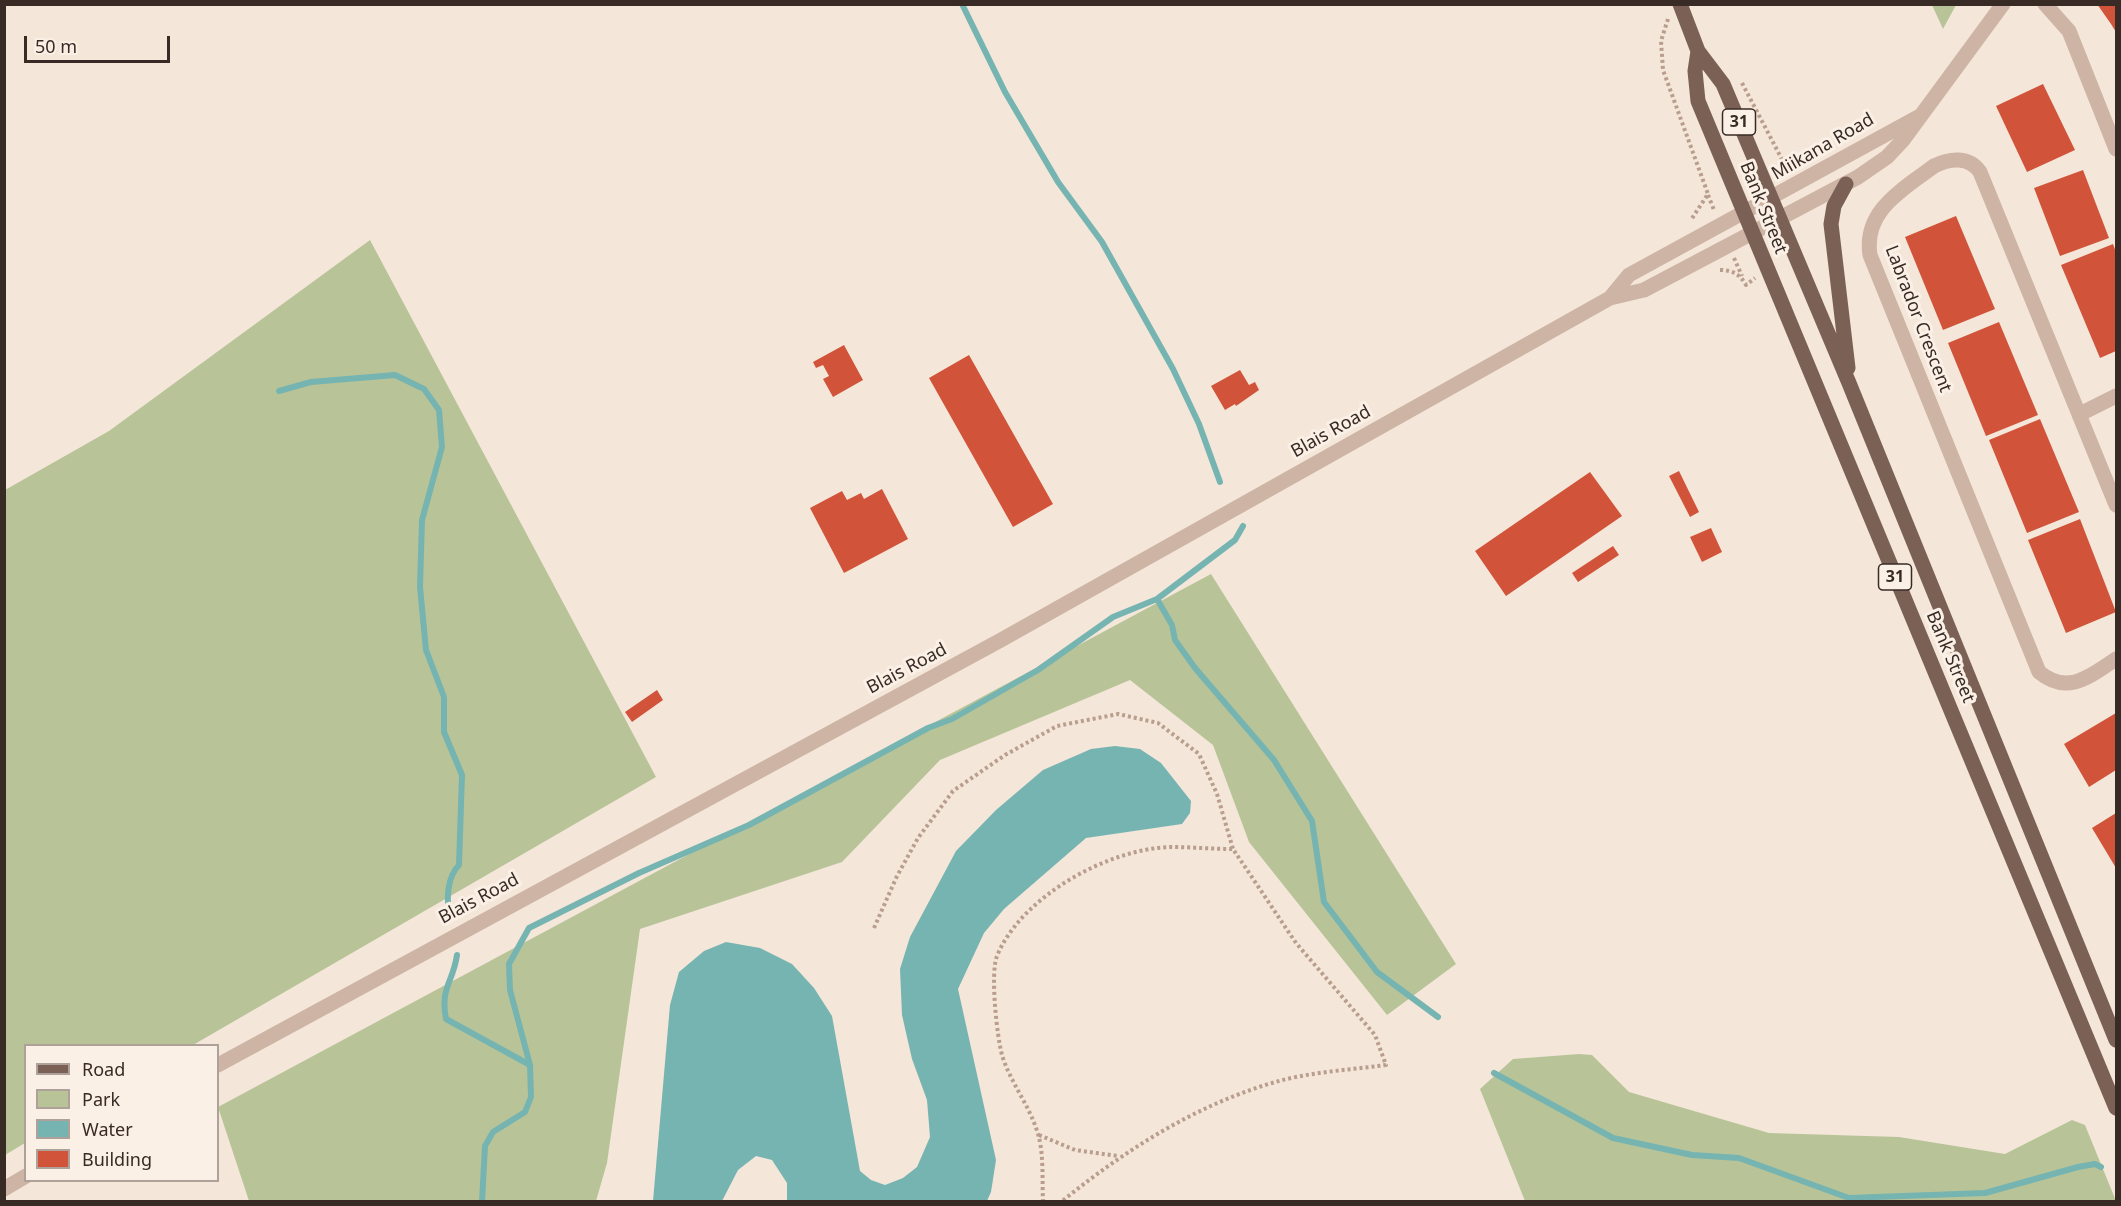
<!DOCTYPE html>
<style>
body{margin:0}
#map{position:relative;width:2121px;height:1206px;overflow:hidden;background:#f4e6d9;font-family:"Noto Sans",sans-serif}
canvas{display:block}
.frame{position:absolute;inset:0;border:6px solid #382b26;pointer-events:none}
.legend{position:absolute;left:24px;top:1044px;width:195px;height:138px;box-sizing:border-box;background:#fbf0e6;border:2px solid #ada199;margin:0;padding:8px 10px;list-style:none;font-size:18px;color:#382b26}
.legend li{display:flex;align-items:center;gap:12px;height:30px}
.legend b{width:30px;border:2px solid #ada199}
.scale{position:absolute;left:24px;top:36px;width:146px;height:27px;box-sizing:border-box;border:3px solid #382b26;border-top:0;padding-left:8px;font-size:18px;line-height:21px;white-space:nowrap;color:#382b26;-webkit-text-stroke:4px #fbf0e6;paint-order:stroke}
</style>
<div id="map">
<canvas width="2121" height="1206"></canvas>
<div class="frame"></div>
<ul class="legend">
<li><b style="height:8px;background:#7b6056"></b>Road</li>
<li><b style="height:16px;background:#b8c498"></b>Park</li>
<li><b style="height:16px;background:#76b4b2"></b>Water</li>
<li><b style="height:16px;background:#d1543a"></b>Building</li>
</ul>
<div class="scale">50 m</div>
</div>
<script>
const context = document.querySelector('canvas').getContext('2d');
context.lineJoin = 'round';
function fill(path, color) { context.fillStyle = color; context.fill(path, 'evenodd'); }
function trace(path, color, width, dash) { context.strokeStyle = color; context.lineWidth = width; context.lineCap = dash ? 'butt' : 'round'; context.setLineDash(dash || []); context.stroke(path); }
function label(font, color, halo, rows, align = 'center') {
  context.font = font + ' "Noto Sans",sans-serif'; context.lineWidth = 6; context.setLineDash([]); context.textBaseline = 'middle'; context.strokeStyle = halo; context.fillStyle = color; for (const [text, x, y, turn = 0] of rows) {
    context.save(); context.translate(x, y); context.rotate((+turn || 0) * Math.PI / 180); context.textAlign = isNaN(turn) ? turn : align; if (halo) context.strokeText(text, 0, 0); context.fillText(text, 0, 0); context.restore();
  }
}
fill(new Path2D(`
 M1932 5H1956L1943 29Z
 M370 240 656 777 193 1045 26 1046 25 1143 5 1155V490L109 431Z
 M1211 574 1456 964 1387 1015 1249 842 1213 745 1130 680 940 760 842 862 640 929 607 1163 596 1201H249L218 1107Z
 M1579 1054 1592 1055 1629 1092 1769 1133 1899 1137 2005 1154 2072 1120 2085 1125 2116 1201H1525L1480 1089 1513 1059Z`), '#b8c498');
fill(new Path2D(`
 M1115 746 1140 749 1161 763 1191 801 1190 813 1182 824 1086 838 1004 909 984 933 958 989 996 1160 991 1192 987 1201H787V1183L772 1160 756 1156 738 1170 722 1201H653L670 1005 679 972 704 951 726 942 760 948 792 964 814 988 832 1016 860 1171 871 1180 885 1185 903 1178 917 1167 930 1137 927 1100 912 1059 902 1015 900 969 910 937 956 851 996 810 1043 770 1091 749Z`), '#76b4b2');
trace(new Path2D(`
 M962 4 1005 92 1058 182 1102 242 1173 369 1199 424 1220 482
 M279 391 311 382 395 375 424 389 439 410 442 447 422 520 420 587 426 650 444 697V732L462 775 459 865C447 877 446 900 450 916
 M1157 599 1172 625 1175 640 1195 668 1274 760 1312 821 1324 902 1377 972 1438 1017
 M457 955C453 983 440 987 446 1019L530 1065
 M1494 1073 1613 1138 1692 1155 1739 1158 1849 1198 1985 1193 2078 1167 2095 1164 2101 1167
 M482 1202 485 1146 493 1132 525 1112 531 1097 530 1065 510 990 509 964 529 928 639 873 749 825 928 728 952 719 1038 670 1113 617 1157 599 1235 540 1243 526`), '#76b4b2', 6);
fill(new Path2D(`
 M2097 4H2116V32L2111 24Z
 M2043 84 2075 150 2027 172 1996 106Z
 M2083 170 2109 238 2060 256 2034 188Z
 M1956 216 1995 309 1943 330 1905 237Z
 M2113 244 2116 252V351L2100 358 2061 265Z
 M1999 322 2038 415 1986 436 1948 343Z
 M844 345 863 380 833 397 823 379 829 376 823 365 816 368 813 362Z
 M969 355 1053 504 1013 527 929 378Z
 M1240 370 1249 385 1255 382 1259 390 1236 406 1235 404 1225 410 1211 386Z
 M2040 419 2079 512 2027 533 1989 440Z
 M1679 471 1699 512 1690 517 1669 476Z
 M1590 472 1622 516 1506 596 1475 551Z
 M882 489 908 539 844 573 810 508 842 491 847 500 861 493 864 499Z
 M2080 519 2116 612 2066 633 2028 540Z
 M1711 528 1722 552 1702 562 1690 537Z
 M1613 546 1619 555 1578 582 1572 573Z
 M657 690 663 700 632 722 625 712Z
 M2116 713V770L2089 787 2064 744Z
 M2116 813V868L2092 828Z`), '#d1543a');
trace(new Path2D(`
 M1668 19 1661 41 1663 70 1708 194 1691 220
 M1742 83 1787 169
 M1708 195 1714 210
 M1734 258 1742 276
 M1720 270C1732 270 1740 274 1746 285L1755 278
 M874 928 897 876 918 838 953 791 1005 755 1057 726 1118 714 1158 723 1199 754 1217 794 1233 849
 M1039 1135 1075 1150 1118 1156
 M1043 1202C1042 1180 1044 1154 1038 1134 1030 1106 1010 1082 1002 1055 997 1037 990 973 997 956 1021 897 1107 849 1170 847 1191 847 1212 849 1233 849L1296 943 1375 1035 1386 1065C1349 1070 1308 1072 1272 1083 1194 1106 1124 1151 1061 1202`), '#b99e8e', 4, [3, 3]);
trace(new Path2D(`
 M2045 4 2069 31 2116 149
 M1610 298 1629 275 1918 117
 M2080 414 2116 396
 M2116 505 1980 172C1969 156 1950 158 1934 166 1904 189 1863 210 1870 255L2039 672C2068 696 2090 676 2116 659
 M218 1065 1001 640 1610 298 1644 290 1858 177 1887 157 1903 140 2003 4
 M4 1189 26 1176`), '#cdb4a4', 15);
trace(new Path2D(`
 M1680 4 1698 51 1723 84 1849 383 2116 1040
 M1698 51 1695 71 1698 101 2116 1108
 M1846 184 1834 206 1831 224 1848 368`), '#7b6056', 15);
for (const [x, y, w] of [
 [1739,122,33],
 [1895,577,33]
]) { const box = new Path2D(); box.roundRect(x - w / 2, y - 13, w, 26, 4.5); context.fillStyle = '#fbf0e6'; context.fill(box); trace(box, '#382b26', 1.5); }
label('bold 16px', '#382b26', null, [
 ["31",1739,122],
 ["31",1895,577]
]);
label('18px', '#382b26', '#fbf0e6', [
 ["Miikana Road",1823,147,-30],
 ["Bank Street",1763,208,68],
 ["Labrador Crescent",1918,319,69],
 ["Blais Road",1331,432,-29],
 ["Bank Street",1950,657,67],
 ["Blais Road",907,669,-28],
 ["Blais Road",479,899,-28]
]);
</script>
